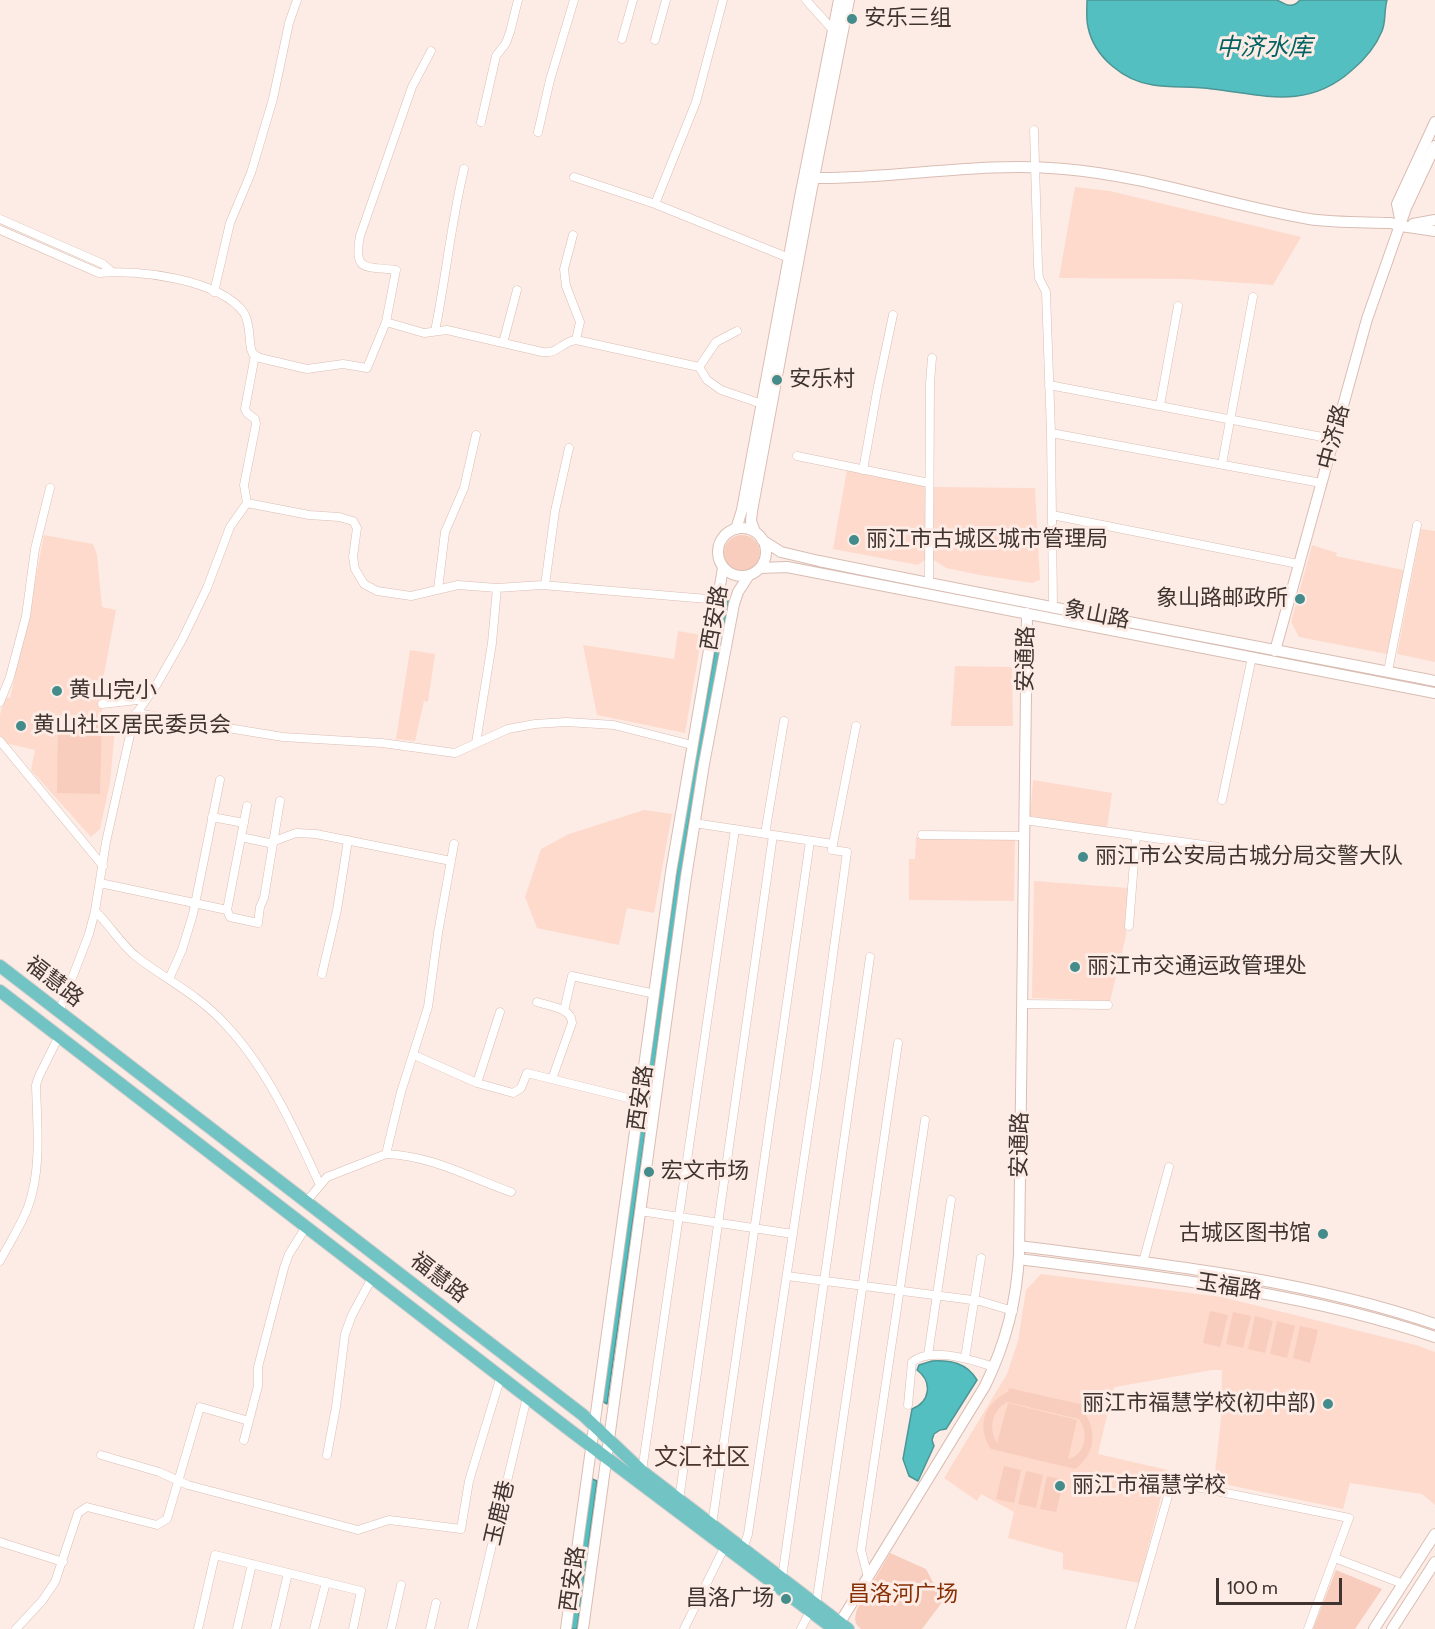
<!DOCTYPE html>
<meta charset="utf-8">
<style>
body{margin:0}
#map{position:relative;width:1435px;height:1629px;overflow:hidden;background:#fdece5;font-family:Cabin,sans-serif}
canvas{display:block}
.scale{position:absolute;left:1216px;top:1578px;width:126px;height:27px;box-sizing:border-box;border:3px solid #3f3430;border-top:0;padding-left:8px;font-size:18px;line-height:21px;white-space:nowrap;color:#3f3430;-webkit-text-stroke:4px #fdece5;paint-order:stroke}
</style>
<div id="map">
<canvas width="1435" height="1629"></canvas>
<div class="scale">100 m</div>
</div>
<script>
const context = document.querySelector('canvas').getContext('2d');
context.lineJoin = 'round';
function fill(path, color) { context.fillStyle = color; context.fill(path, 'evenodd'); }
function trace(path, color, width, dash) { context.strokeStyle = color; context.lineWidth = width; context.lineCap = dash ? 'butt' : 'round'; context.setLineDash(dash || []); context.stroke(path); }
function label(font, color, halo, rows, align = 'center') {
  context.font = font + ' Cabin,"Noto Sans SC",sans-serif'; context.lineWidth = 6; context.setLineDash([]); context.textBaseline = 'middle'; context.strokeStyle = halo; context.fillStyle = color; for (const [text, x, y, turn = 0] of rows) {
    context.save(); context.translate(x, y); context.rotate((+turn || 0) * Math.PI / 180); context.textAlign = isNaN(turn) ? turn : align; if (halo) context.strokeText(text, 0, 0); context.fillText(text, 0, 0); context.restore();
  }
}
fill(new Path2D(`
 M1075 187 1110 191 1301 237 1273 285 1187 279 1059 278Z
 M847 469 926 484V559L918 565 833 549Z
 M934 487 1035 488 1040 580 1032 583 980 575 946 568 935 561 932 557Z
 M1421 529 1435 531V662L1397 654Z
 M44 535 93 544 97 555 102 607 116 610 102 685V716L116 718 110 783 100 829 91 837 31 770 35 750 5 743 0 738V715L4 697 10 698 31 602Z
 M1312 545 1337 553 1336 556 1408 571 1392 655 1299 637 1291 622Z
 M678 631 702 635 685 733 597 715 583 645 674 659Z
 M410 650 435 654 428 702 424 701 415 741 396 739Z
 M955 666 1012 667 1013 726H951Z
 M1033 780 1112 793 1107 828 1030 816Z
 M644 810 672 814 654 913 627 908 619 945 537 928 525 897 541 849 569 834Z
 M916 837 1015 839 1014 901 909 900V859H915Z
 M1034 881 1129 888 1126 936 1110 1001 1032 998Z
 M1041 1274 1222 1297 1416 1345 1435 1352V1505L1422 1494 1350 1483 1343 1509 1214 1482 1221 1418 1222 1370H1212L1115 1387 1113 1390 1098 1454 1168 1470 1139 1583 1063 1569V1553L1008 1538 1014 1512 981 1494 977 1501 944 1478 1007 1374 1018 1341 1026 1290Z`), '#fedacc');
fill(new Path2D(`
 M724 553a18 18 0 1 1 36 0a18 18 0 1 1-36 0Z
 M58 719 102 720 100 794 57 793Z
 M1210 1311 1228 1315 1220 1347 1203 1343Z
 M1233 1312 1251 1316 1243 1348 1226 1344Z
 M1255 1316 1273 1321 1265 1353 1248 1349Z
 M1277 1321 1295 1326 1287 1358 1270 1354Z
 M1300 1326 1318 1330 1310 1363 1293 1358Z
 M1009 1388 1084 1405 1083 1411C1098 1430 1095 1455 1075 1469L991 1449C976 1427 984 1403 1008 1392ZM1007 1402 1079 1419C1089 1433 1086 1455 1068 1459L1077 1420 1008 1403 997 1443C988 1427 992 1411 1007 1402Z
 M1004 1466 1021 1470 1014 1503 996 1499Z
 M1026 1471 1043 1475 1036 1508 1018 1504Z
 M1047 1476 1064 1480 1056 1512 1040 1509Z
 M890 1553 926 1569 943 1601 922 1629H861C853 1623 855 1617 857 1609Z
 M1336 1570 1382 1589 1355 1629H1313Z`), '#f8cdbd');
const water = new Path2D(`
 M1087 0H1277C1286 5 1292 9 1300 0H1387C1384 10 1386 22 1382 31 1376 46 1363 61 1351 71 1307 110 1264 95 1212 89 1193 86 1172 88 1153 85 1124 81 1094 57 1088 27 1086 19 1087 9 1087 0Z
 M724 600 729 601 688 828 607 1404 602 1401 683 827Z
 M932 1361C951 1360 967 1363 977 1380L946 1429 940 1430 934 1434 932 1440 934 1446 918 1481 909 1476 903 1459 912 1409C930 1402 933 1382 917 1370L919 1365Z
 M590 1478 597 1481 577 1629H569Z`);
fill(water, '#54bfc0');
trace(water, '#4e9595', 1.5);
const street = new Path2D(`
 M806 0 833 30
 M622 39 633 0
 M655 40 666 0
 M481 122 496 56 506 43 510 32 518 0
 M1034 130 1038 266 1039 278 1046 292 1051 433 1053 606
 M538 132 550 80 574 0
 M574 177 655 204 789 258
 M655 204 696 102 723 0
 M0 219 103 264 112 272
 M0 230 99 273C136 269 220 279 244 313 250 322 249 338 251 349L253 354 260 358 307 369 343 364 367 368 386 322 396 270C366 266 353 273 360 236L412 87 431 51
 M573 235 564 269 566 286 580 322 576 340
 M214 292 230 223 251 173 273 99 289 23 297 0
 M386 322 424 333 447 330 542 352C559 354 561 342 576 340L699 367 707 380 721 390 765 405
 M435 331C446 277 451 223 464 169
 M503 343 517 290
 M699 367 716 342 737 331
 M1049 385 1333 439
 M1160 405 1178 306
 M1051 433 1321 483
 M797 456 929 483
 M1222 464 1253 297
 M863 470 878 386 893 315
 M247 503 309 515 339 517 353 521 357 528 353 557 355 569 364 584 377 591 411 596 458 585 497 588 542 585 719 600
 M247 503 244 485 256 424 255 419 247 413 245 409 255 355
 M1052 515 1298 564
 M929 582 930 383 932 358
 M545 585 555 511 569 448
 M438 589 445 532 464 488 476 435
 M1388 671 1417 525
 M0 702 10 677 26 616 35 549 50 488
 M102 704 146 699
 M136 713 283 737 382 743 455 753 508 729 535 724 566 722 614 725 692 745
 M0 741 103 866
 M476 743 492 643 497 588
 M1222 800 1252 657
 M212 817 244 823
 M1024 820 1218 847
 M694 823 833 844 832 850 847 852 817 1072 748 1534 743 1549
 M765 834 784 721
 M922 835 1024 836
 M241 837 269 843 296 833 316 834 451 861
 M833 844 856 726
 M100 883 227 910 247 806
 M227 910 230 917 258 923 260 907 264 898 280 801
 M95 911C110 925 121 945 138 958 167 980 200 996 225 1024 267 1068 295 1130 320 1185
 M1129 926 1136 836
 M322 974 337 910 348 840
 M169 979 182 950 193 914 220 780
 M537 1002C549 1006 572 1008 572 1023L552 1079
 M1022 1004 1108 1005
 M564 1011 572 976 655 994
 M59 1012 89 934 95 911 106 842 134 717 157 684 182 640 207 588 230 527 247 503
 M414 1055 477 1083 513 1093 521 1088 527 1073 640 1101
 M477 1083 500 1012
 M386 1154C433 1156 468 1177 511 1192
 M306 1202 327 1177 386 1154 401 1092 428 1007 438 933 454 844
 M640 1211 793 1234
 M0 1261C9 1243 21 1226 28 1207 42 1169 37 1125 36 1085L39 1076 59 1036
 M1143 1262 1169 1167
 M787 1276 980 1301 1013 1311
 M928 1355 951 1200
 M965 1358 981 1258
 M908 1405 912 1362C931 1346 972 1360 994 1367
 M244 1440 258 1386V1367L284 1268 289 1254 306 1227
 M101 1455 159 1472 188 1485 358 1530 389 1520 461 1529 469 1481 501 1376
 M327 1455 336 1407 345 1334 352 1315 372 1278
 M642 1471 735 829
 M679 1500 773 835
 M712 1525 810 841
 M0 1542 63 1562
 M1335 1558 1403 1584
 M868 1577 861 1550 925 1120
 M782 1578 870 957
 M816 1605 898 1043
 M16 1629 42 1601 55 1582 78 1513 87 1507 157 1525 167 1519 200 1407 249 1421
 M198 1629 215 1555 361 1591 353 1629
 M237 1629 252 1564
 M275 1629 288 1573
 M314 1629 326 1582
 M391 1629 401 1585
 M430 1629 436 1603
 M472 1629 527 1397
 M684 1629 725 1546
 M801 1629 810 1611
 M1130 1629 1172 1482 1349 1518 1308 1629`);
const secondary = new Path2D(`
 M814 178C897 179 981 161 1064 169 1148 176 1227 205 1309 219 1336 223 1364 222 1391 223L1401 226 1435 231
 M1401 223 1397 204 1435 122
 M1413 224 1435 220
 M718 552a24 24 0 1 1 48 0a24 24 0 1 1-48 0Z
 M736 529 742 510 800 197 839 0
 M755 532 751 521 752 511 810 198 849 0
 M762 540 781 552 819 561C1024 603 1230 641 1435 681
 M760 568 787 567 1435 693
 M1275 651 1367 319 1406 208 1435 146
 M1019 1246C1159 1264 1300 1278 1435 1324
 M1019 1259C1159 1277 1300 1291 1435 1337
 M566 1629 671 872 723 568
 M583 1629 686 877 704 764 734 604 738 592 749 575
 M836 1629 985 1386C1006 1343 1017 1302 1019 1254L1027 613
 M1374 1629 1435 1534
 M1392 1629 1435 1562`);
const primary = new Path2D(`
 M0 966 583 1415 643 1472 848 1629
 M0 991 571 1431 834 1629`);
trace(street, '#d9bdb3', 9);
trace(secondary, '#d9bdb3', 12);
trace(primary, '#d1cecd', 14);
trace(street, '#fff', 8);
trace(secondary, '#fff', 10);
trace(primary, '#72c4c4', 12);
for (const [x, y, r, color] of [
 [852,19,6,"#448c8c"],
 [777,380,6,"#448c8c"],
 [854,540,6,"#448c8c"],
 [1300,599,6,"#448c8c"],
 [57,691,6,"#448c8c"],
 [21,726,6,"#448c8c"],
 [1083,857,6,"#448c8c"],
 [1075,967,6,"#448c8c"],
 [649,1172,6,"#448c8c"],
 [1323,1234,6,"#448c8c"],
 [1328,1404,6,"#448c8c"],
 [1060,1486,6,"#448c8c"],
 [786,1599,6,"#448c8c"]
]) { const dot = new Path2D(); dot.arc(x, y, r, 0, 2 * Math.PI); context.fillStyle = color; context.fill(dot); trace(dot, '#fdece5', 2); }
label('22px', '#3f3430', '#fdece5', [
 ["安乐三组",864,19],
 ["安乐村",789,380],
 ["丽江市古城区城市管理局",866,540],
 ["象山路邮政所",1288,599,"right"],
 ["黄山完小",69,691],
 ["黄山社区居民委员会",33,726],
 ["丽江市公安局古城分局交警大队",1095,857],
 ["丽江市交通运政管理处",1087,967],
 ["宏文市场",661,1172],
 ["古城区图书馆",1311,1234,"right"],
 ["丽江市福慧学校(初中部)",1316,1404,"right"],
 ["丽江市福慧学校",1072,1486],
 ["昌洛广场",774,1599,"right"]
], 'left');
label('22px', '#3f3430', '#fdece5', [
 ["中济路",1334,437,-75],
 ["象山路",1097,615,11],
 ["西安路",715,618,-80],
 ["安通路",1026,659,-89],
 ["福慧路",54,982,38],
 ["西安路",641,1098,-82],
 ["安通路",1020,1145,-89],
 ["福慧路",439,1278,38],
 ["玉福路",1229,1287,9],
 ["玉鹿巷",500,1513,-77],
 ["西安路",573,1579,-82]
]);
label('22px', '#862f04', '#fdece5', [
 ["昌洛河广场",903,1595]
]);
label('italic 24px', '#006262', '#fdece5', [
 ["中济水库",1264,48]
]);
label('24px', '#4b352d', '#fdece5', [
 ["文汇社区",702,1458]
]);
</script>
